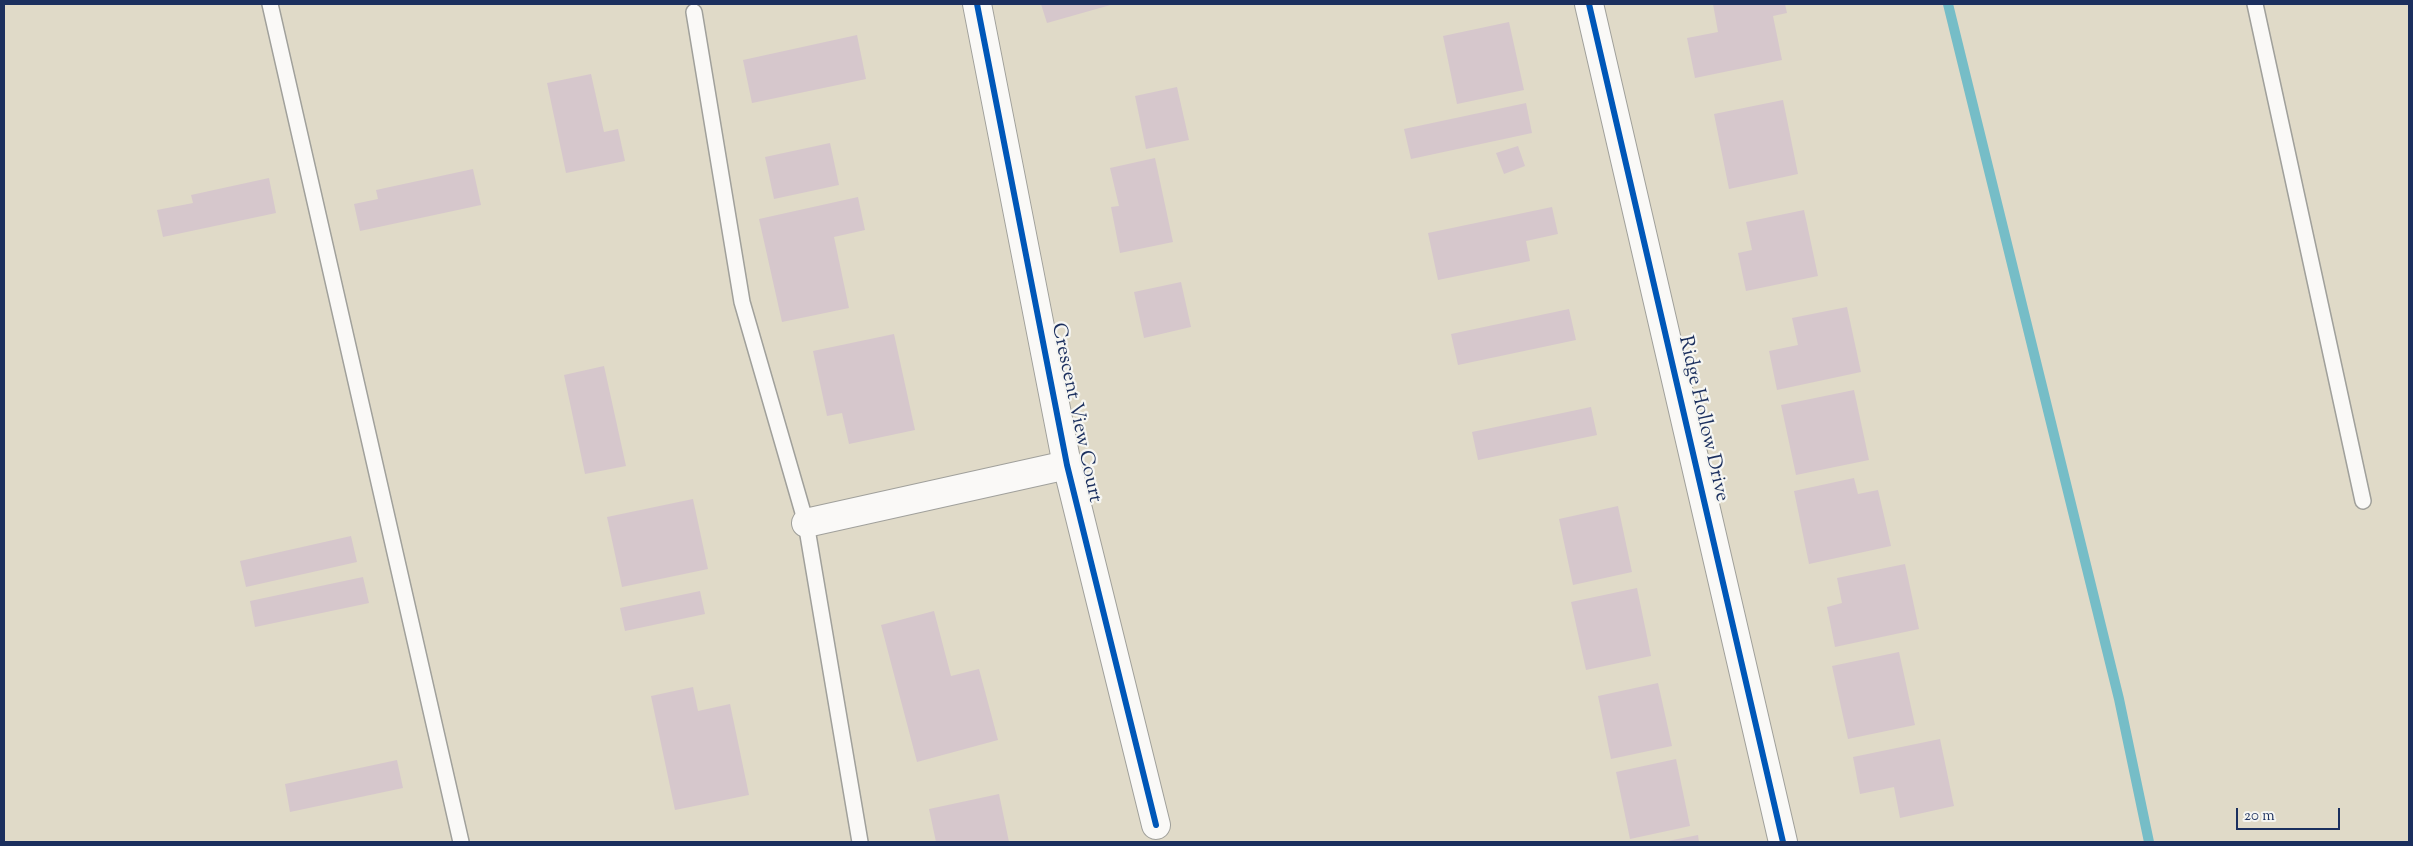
<!DOCTYPE html>
<style>
body{margin:0}
#map{position:relative;width:2413px;height:846px;overflow:hidden;background:#e0dac8;font-family:"Sorts Mill Goudy",serif}
canvas{display:block}
.frame{position:absolute;inset:0;border:5px solid #1b2f5e;pointer-events:none}
.scale{position:absolute;left:2236px;top:808px;width:104px;height:22px;box-sizing:border-box;border:2px solid #1b2f5e;border-top:0;padding-left:6px;font-size:15px;line-height:18px;white-space:nowrap;color:#1b2f5e;-webkit-text-stroke:4px #f6f6f2;paint-order:stroke}
</style>
<div id="map">
<canvas width="2413" height="846"></canvas>
<div class="frame"></div>
<div class="scale">20 m</div>
</div>
<script>
const context = document.querySelector('canvas').getContext('2d');
context.lineJoin = 'round';
function trace(path, color, width, dash) { context.strokeStyle = color; context.lineWidth = width; context.lineCap = dash ? 'butt' : 'round'; context.setLineDash(dash || []); context.stroke(path); }
function fill(path, color) { context.fillStyle = color; context.fill(path, 'evenodd'); }
function label(font, color, halo, rows, align = 'center') {
  context.font = font + ' "Sorts Mill Goudy",serif'; context.lineWidth = 4.5; context.setLineDash([]); context.textBaseline = 'middle'; context.strokeStyle = halo; context.fillStyle = color; for (const [text, x, y, turn = 0] of rows) {
    context.save(); context.translate(x, y); context.rotate((+turn || 0) * Math.PI / 180); context.textAlign = isNaN(turn) ? turn : align; if (halo) context.strokeText(text, 0, 0); context.fillText(text, 0, 0); context.restore();
  }
}
trace(new Path2D(`
 M1948 4 2119 699 2149 842`), '#76bdc7', 10);
fill(new Path2D(`
 M1041 4H1114L1047 23Z
 M1713 4H1785L1787 13 1773 16 1782 60 1695 78 1687 38 1718 32Z
 M1509 22 1524 90 1457 104 1443 36Z
 M857 35 866 79 752 103 743 60Z
 M591 74 604 132 618 129 625 161 566 173 547 83Z
 M1177 87 1189 140 1146 149 1135 96Z
 M1783 100 1798 174 1729 189 1714 114Z
 M1526 103 1532 133 1411 159 1404 129Z
 M830 143 839 185 774 199 765 157Z
 M1518 146 1525 166 1504 174 1496 153Z
 M1155 158 1173 242 1120 253 1111 207 1119 206 1110 168Z
 M473 169 481 205 360 231 354 204 378 199 376 190Z
 M269 178 276 213 163 237 157 210 193 203 191 195Z
 M858 197 865 230 834 237 849 308 782 322 759 219Z
 M1552 207 1558 234 1526 241 1530 261 1438 280 1428 233Z
 M1804 210 1818 276 1746 291 1738 253 1752 250 1746 222Z
 M1181 282 1191 327 1144 338 1134 292Z
 M1847 307 1861 372 1777 390 1769 351 1798 345 1792 318Z
 M1569 309 1576 340 1458 365 1451 334Z
 M894 334 915 430 849 444 842 413 827 416 813 351Z
 M604 366 626 466 585 474 564 375Z
 M1854 390 1869 460 1796 475 1781 405Z
 M1591 407 1597 435 1478 460 1472 432Z
 M1854 478 1858 494 1878 490 1891 546 1809 564 1794 491Z
 M693 499 708 569 622 587 607 517Z
 M1618 506 1632 572 1573 585 1559 519Z
 M351 536 357 562 246 587 240 561Z
 M1905 564 1919 629 1835 647 1827 607 1842 603 1837 578Z
 M363 577 369 603 255 627 250 601Z
 M1637 588 1651 656 1586 670 1571 602Z
 M700 591 705 614 625 631 620 608Z
 M934 611 951 676 979 669 998 740 917 762 881 625Z
 M1899 652 1915 725 1848 739 1832 666Z
 M1658 683 1672 746 1611 759 1598 696Z
 M693 687 698 711 730 704 749 795 675 810 651 696Z
 M1940 739 1954 806 1900 818 1894 787 1860 794 1853 757Z
 M1676 759 1690 826 1630 839 1616 772Z
 M397 760 403 788 290 812 285 784Z
 M999 794 1009 842H936L929 809Z
 M1698 835 1699 842H1668V841Z`), '#d6c7cc');
const service = new Path2D(`
 M270 4 461 842
 M2255 4 2363 501
 M694 12 742 302 806 523 860 842`);
const minor = new Path2D(`
 M977 4 1067 465 1156 825
 M806 523 1067 465`);
const tertiary = new Path2D(`
 M1589 4 1783 842`);
trace(service, '#a0a09b', 18);
trace(minor, '#a0a09b', 30);
trace(tertiary, '#a0a09b', 30);
trace(service, '#faf9f7', 15);
trace(minor, '#faf9f7', 28);
trace(tertiary, '#faf9f7', 28);
trace(new Path2D(`
 M977 4 1067 465 1156 825
 M1589 4 1783 842`), '#0057b8', 6);
label('20px', '#1b2f5e', '#f6f6f2', [
 ["Crescent View Court",1075,413,78],
 ["Ridge Hollow Drive",1702,419,77]
]);
</script>
